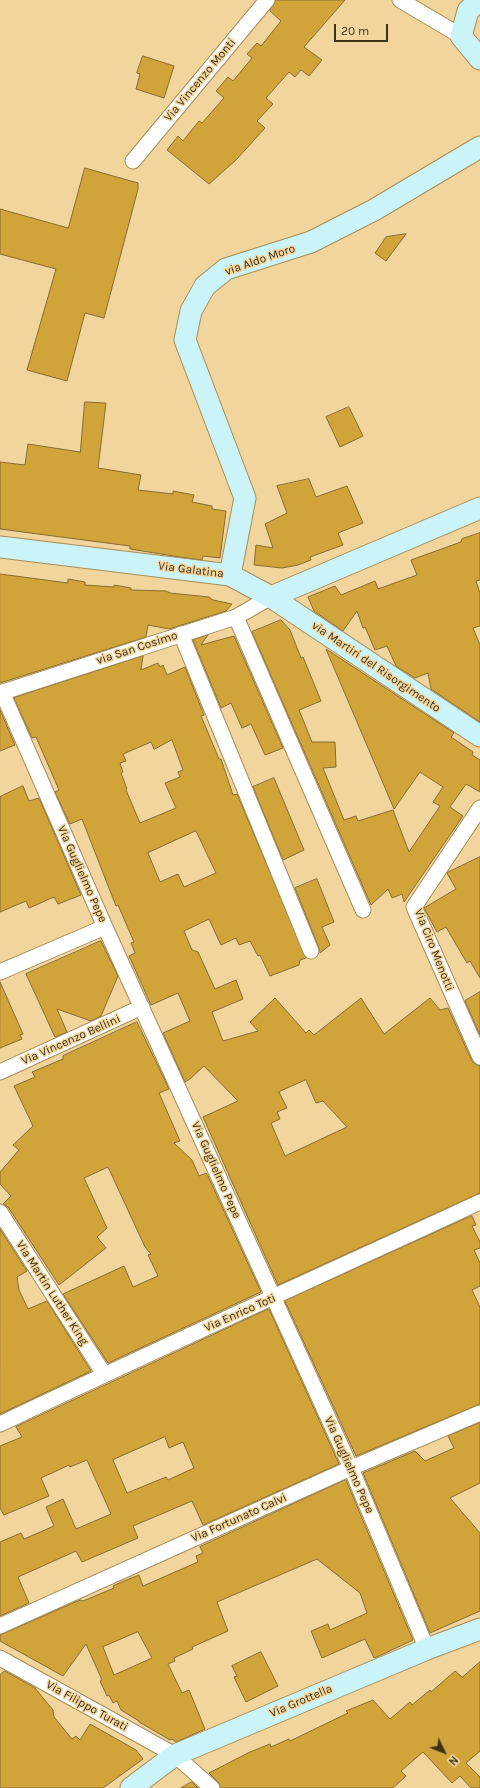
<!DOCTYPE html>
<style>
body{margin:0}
#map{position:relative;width:480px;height:1788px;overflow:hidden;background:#f1d59c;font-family:Karla,sans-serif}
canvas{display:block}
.north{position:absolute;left:424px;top:1732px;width:40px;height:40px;-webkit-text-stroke:3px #f1d59c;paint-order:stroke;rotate:133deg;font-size:11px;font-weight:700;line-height:16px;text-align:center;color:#3d321b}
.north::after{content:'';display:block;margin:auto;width:14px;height:18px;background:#3d321b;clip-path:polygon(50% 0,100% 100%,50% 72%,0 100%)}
.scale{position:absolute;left:334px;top:24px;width:54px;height:18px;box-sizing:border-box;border:2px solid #3d321b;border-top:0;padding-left:5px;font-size:12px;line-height:14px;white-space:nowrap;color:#3d321b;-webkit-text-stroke:3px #f1d59c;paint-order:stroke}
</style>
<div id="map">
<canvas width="480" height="1788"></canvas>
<div class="north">N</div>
<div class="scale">20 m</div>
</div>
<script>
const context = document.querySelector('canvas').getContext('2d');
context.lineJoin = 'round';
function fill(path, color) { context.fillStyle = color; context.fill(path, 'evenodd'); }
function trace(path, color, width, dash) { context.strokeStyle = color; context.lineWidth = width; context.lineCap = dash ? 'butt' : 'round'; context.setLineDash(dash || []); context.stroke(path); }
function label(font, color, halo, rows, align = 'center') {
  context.font = font + ' Karla,sans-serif'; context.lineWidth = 3; context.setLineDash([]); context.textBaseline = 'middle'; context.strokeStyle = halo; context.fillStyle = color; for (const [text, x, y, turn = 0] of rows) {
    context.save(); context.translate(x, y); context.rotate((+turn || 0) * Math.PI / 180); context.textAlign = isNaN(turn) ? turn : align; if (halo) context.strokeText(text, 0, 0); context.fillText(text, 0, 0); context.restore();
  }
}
const building = new Path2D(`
 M276 0H345L304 47 322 60 309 76 301 70 295 77 289 72 266 98 273 104 257 121 265 128 236 160 209 184 167 150 178 136 183 141 199 121 202 123 224 98 216 91 228 77 233 81 252 58 247 54 257 43 261 46 281 21 270 11Z
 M143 56 174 66 164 98 136 89 140 74 137 73Z
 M85 168 138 183V189L104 318 85 313 67 381 27 370 56 269 0 254V209L68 228Z
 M406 234 386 261 375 253 386 237Z
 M85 402 106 403 98 468 141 475 138 490 173 494V491L194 495 192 502 212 506V509L226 511 220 558 203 556 202 560 180 557 130 549V546L0 529V462L25 465 28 444 80 452Z
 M349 407 363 436 340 447 326 417Z
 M309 479 316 497 347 486 363 523 338 533 343 545 310 557 311 560 298 565 282 568 254 565 256 545 273 548 265 524 287 513 277 486Z
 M480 533V580L476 581 480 593V626L473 628 480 645V722L431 689 428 673 415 678 396 666 387 646 375 650 365 627 363 628 357 611 343 631 314 611 308 597 335 586 341 595 375 581 378 589 417 575 411 560 461 542 462 539Z
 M0 574 68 583V579L85 582V585L114 587V585L131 588V590L166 591 170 593 209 597 213 600 232 604 226 611 169 629 148 625 146 637 0 683Z
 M281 620 290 630 301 658 303 657 321 701 299 710 312 742H335L336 767 323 768 344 820 356 816 358 821 393 810 409 852 440 806 433 802 443 787 420 772 394 809 326 649 454 733 451 737 473 752 472 755 480 760V792L466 784 450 807 463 816 404 902 402 894 392 898 388 889 371 905 252 632Z
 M208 635 201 645 234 636 283 748 265 755 251 724 242 728 231 703 221 708 193 640Z
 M143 656 141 670 158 663 160 667 163 665 167 675 185 667 204 715 201 716 219 759H221L233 795 237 794 306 958 300 960 299 965 270 976 260 955 258 956 250 941 239 945 236 938 221 945 209 919 184 931 192 950 198 952 215 989 236 980 243 999 212 1012 223 1041 258 1031 250 1022 275 998 306 1033 309 1030 314 1035 361 998 384 1034 430 998 440 1010 448 1008 472 1061 475 1064 480 1066V1193L278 1285 203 1117 238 1101 204 1066 190 1079 185 1082 163 1033 190 1021 178 993 151 1005 129 956 135 953 131 943 134 942 118 905 116 906 82 819 70 824 55 792 59 790 36 737 32 738 14 698ZM172 740 183 770 178 772 180 777 165 783 176 808 140 823 126 790 127 789 121 773 123 772 120 763 126 761 123 754 151 742 154 749ZM196 831 216 873 184 887 178 874 160 882 148 853ZM306 1080 316 1103 323 1101 347 1127 285 1156 271 1123 280 1119 277 1112 287 1108 279 1092Z
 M0 710 15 745 0 751Z
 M274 778 304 850 283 860 253 787Z
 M23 786 29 801 39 798 81 895 58 904 54 897 29 908 26 901 0 912V797Z
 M480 857V978L470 961 467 963 446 927 437 932 424 908 456 889 447 873Z
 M317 879 334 922 322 927 330 945 320 953 319 948 295 888Z
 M101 941 118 976 101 1016 91 1021 57 1009 67 1032 55 1037 26 974Z
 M0 982 23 1034 20 1035 22 1039 0 1048Z
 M480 992V1035L465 1001Z
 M137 1022 169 1089 159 1093 180 1141 174 1143 192 1160 199 1176 206 1173 208 1176 261 1292 108 1363 63 1294 124 1266 133 1287 158 1276 148 1255 151 1254 145 1247 108 1167 84 1178 107 1228 97 1237 106 1248 59 1285 8 1207 3 1204 11 1196 0 1184V1172L19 1150 13 1145 33 1126 14 1086 35 1077 32 1072 63 1059V1056Z
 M472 1216 476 1225 472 1226 480 1242V1248L474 1250 480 1263V1286L472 1290 480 1307V1404L356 1456 285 1301Z
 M0 1229 27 1271 17 1277 19 1290 28 1309 47 1301 91 1371 0 1414Z
 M269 1309 339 1464 203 1525 192 1501 133 1526 138 1538 82 1562 76 1551 18 1577 29 1603 0 1616V1542L21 1533 24 1539 54 1526 46 1507 63 1499 76 1529 111 1514 87 1460 70 1467 69 1465 41 1478 49 1496 4 1515 0 1508V1446L22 1437 16 1427ZM165 1437 169 1448 183 1442 194 1468 168 1480 166 1477 127 1493 113 1460Z
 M480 1423V1483L450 1498 480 1533V1611L430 1633 363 1473 415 1451 425 1461 454 1448 448 1436Z
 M346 1480 413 1640 379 1656 374 1658 365 1639 322 1658 311 1631 328 1624 330 1630 367 1613 360 1593 317 1559 217 1602 228 1631 192 1647 193 1649 174 1658 175 1661 168 1664 182 1693 189 1690 205 1729 176 1742 172 1739 170 1740 139 1722V1721L121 1710 117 1701 113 1703 109 1695 107 1696 100 1681 102 1680 86 1644 63 1676 0 1641V1635L80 1600 83 1601 114 1588 113 1586 124 1581 139 1575 143 1586 198 1562 196 1556 203 1553 200 1547ZM138 1632 152 1658 114 1675 103 1647Z
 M261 1652 278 1686 246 1702 234 1677 237 1676 232 1666Z
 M480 1662V1751L466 1763 480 1777V1788H471L460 1776 452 1783 423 1752 401 1771 406 1776 393 1788H221L218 1782 209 1773 250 1752 270 1744 271 1747 289 1739 290 1741 348 1713 346 1711 373 1700 390 1719 410 1702 412 1705 430 1690 431 1692 455 1671 462 1677Z
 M5 1671 35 1688 53 1710 54 1717 72 1739 76 1736 80 1740 90 1724 136 1750 143 1759 103 1788H0V1675Z
 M192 1782 198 1788H181Z`);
fill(building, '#d1a439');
trace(building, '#866c35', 1);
const street = new Path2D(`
 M400 0 461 36
 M133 161 267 0
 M236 617 363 910
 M181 634 311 951
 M2 692 105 927 351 1468 427 1649
 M0 693 236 617 271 597
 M480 808 414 907 480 1057
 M0 972 105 927
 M0 1072 142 1007
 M0 1212 104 1374
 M0 1424C159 1348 320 1276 480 1202
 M0 1626 351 1468 480 1413
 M0 1658 175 1755 212 1788`);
const secondary = new Path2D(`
 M479 0 468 11 461 36 480 59
 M0 547 230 575 271 597 480 508
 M230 575 245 498 185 340 191 311 205 286 226 269 311 242 374 210 480 147
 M271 597 480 736
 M131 1788 175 1755 427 1649 480 1629`);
trace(street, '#a88d56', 17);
trace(secondary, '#a88d56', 23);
trace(street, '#fff', 15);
trace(secondary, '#cbf4f9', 21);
label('12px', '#3d321b', '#f1d59c', [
 ["Via Vincenzo Monti",200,80,-50],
 ["via Aldo Moro",260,260,-19],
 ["Via Galatina",191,570,7],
 ["via San Cosimo",137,648,-18],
 ["via Martiri del Risorgimento",376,667,34],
 ["Via Guglielmo Pepe",82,874,66],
 ["Via Ciro Menotti",434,950,68],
 ["Via Vincenzo Bellini",71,1040,-24],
 ["Via Guglielmo Pepe",216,1170,66],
 ["Via Martin Luther King",52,1293,57],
 ["Via Enrico Toti",240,1313,-24],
 ["Via Guglielmo Pepe",349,1465,66],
 ["Via Fortunato Calvi",239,1518,-24],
 ["Via Grottella",301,1701,-23],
 ["Via Filippo Turati",87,1706,29]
]);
</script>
